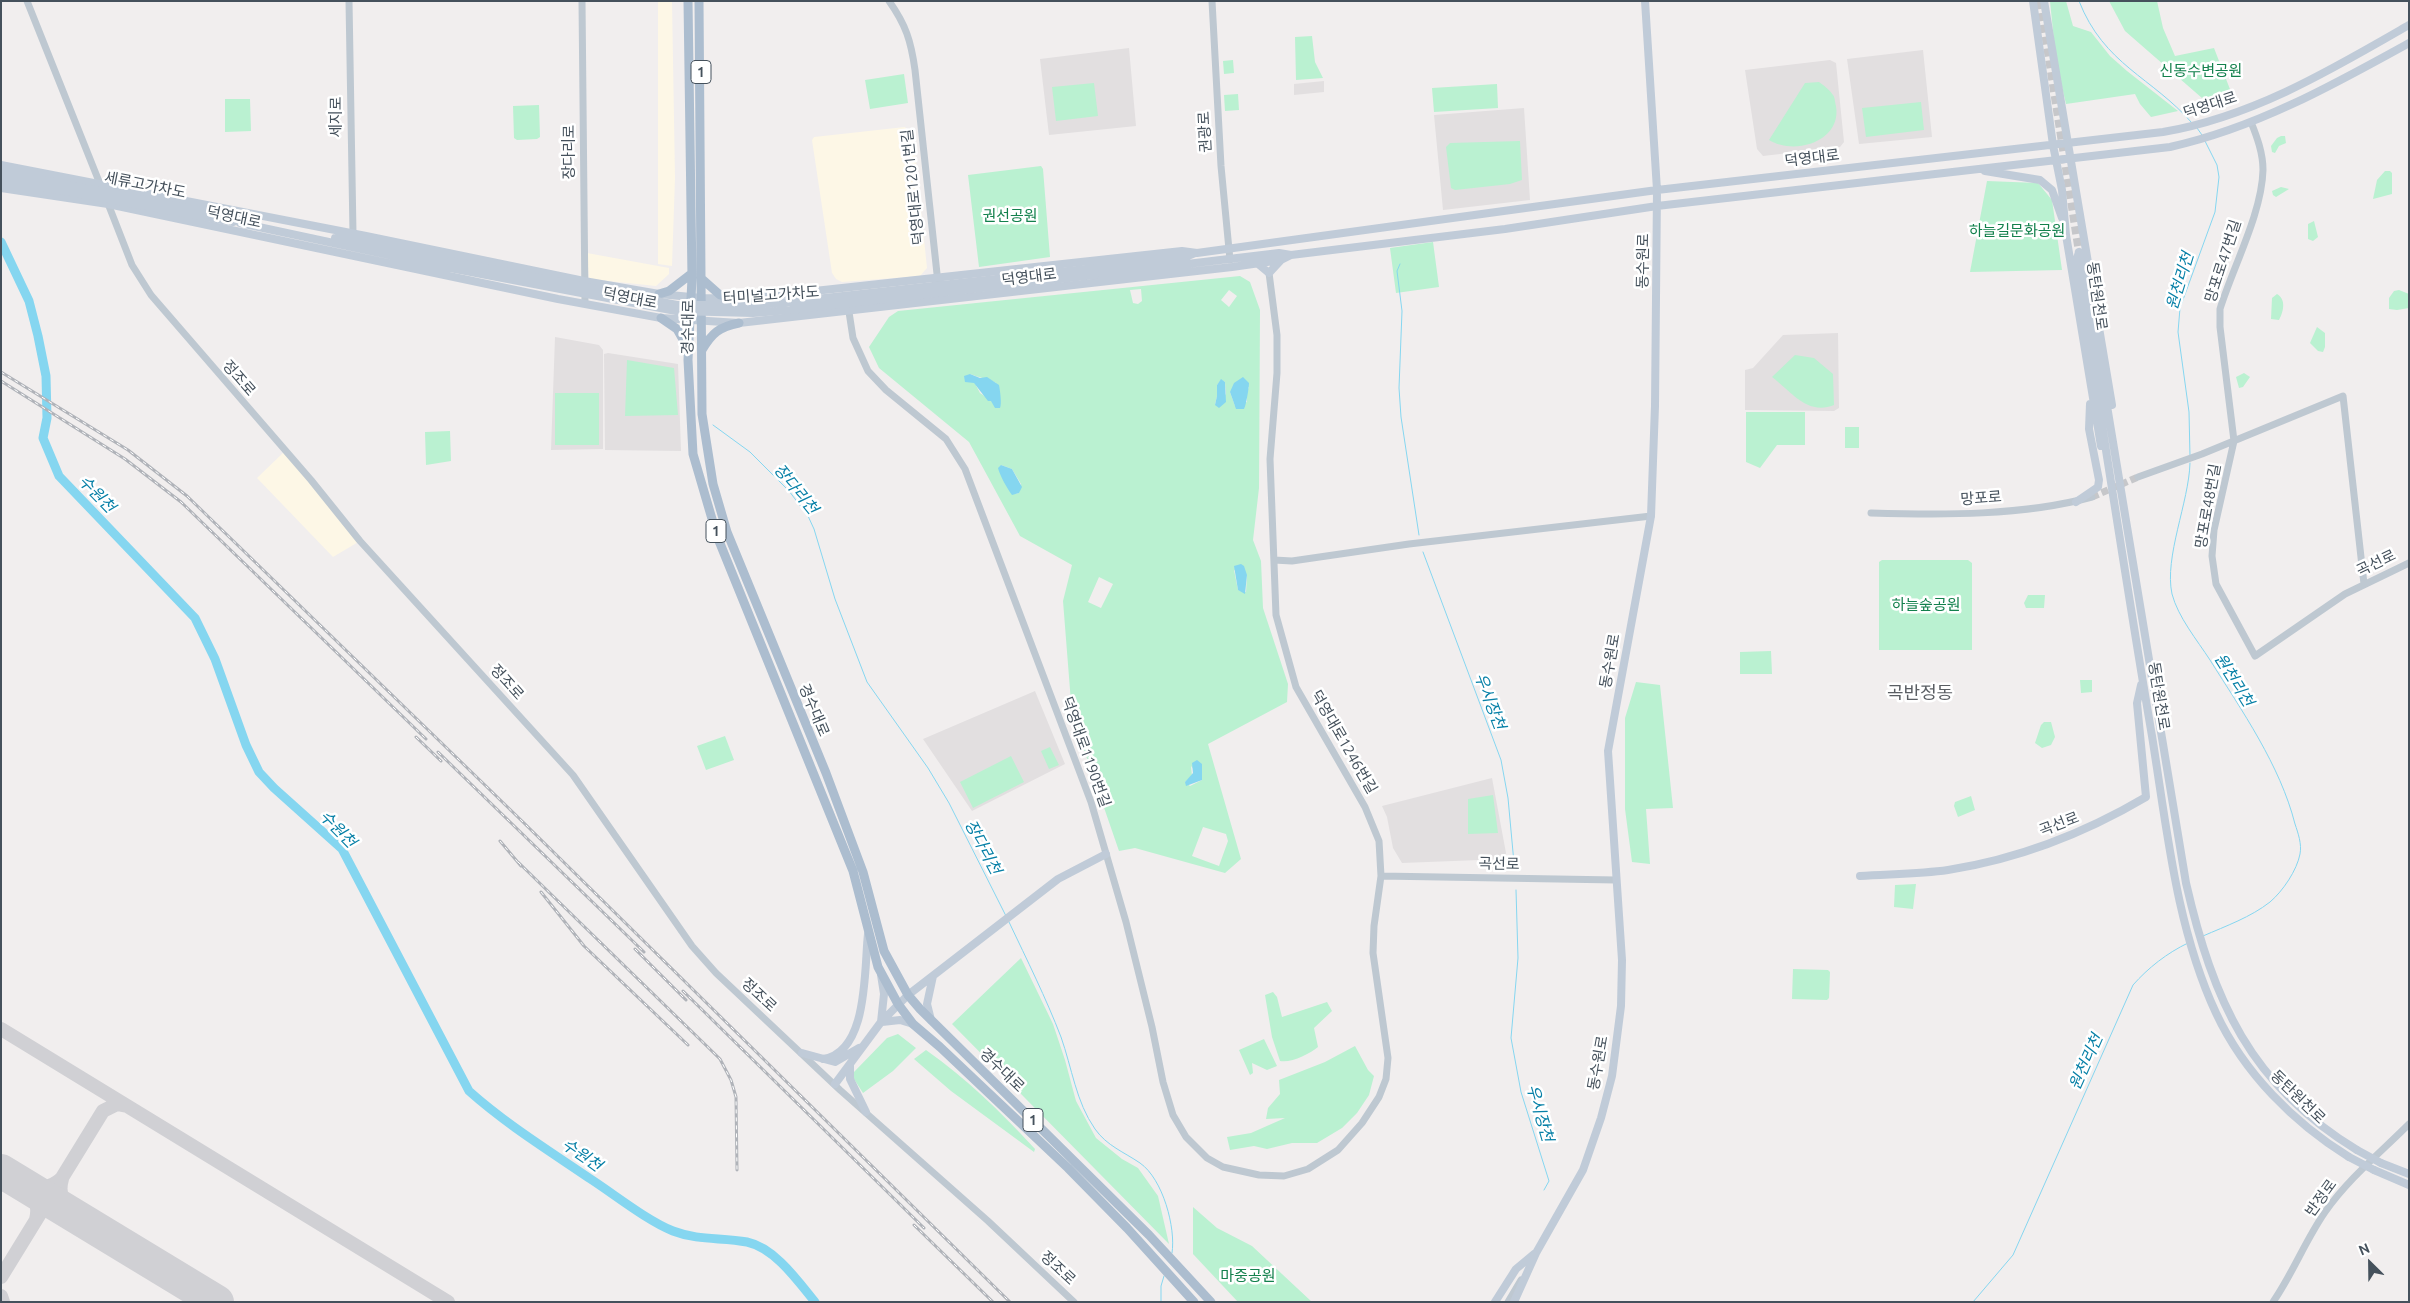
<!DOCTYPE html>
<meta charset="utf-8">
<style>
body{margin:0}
#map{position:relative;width:2410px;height:1303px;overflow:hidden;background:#f1eeee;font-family:Ubuntu,sans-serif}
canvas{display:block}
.frame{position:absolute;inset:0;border:2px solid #45515c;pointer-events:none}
.north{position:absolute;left:2345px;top:1238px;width:50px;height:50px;-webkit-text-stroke:4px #fff;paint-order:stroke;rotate:337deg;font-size:14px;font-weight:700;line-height:20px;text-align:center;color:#45515c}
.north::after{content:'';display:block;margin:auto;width:18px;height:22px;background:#45515c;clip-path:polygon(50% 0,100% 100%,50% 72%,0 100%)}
</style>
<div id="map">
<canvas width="2410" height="1303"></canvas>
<div class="frame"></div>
<div class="north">N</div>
</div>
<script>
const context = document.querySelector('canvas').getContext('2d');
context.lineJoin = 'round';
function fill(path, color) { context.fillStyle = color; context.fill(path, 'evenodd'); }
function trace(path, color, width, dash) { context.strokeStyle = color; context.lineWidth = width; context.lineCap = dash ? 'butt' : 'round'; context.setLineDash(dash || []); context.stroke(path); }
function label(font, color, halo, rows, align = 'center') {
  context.font = font + ' Ubuntu,"Noto Sans KR",sans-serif'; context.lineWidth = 5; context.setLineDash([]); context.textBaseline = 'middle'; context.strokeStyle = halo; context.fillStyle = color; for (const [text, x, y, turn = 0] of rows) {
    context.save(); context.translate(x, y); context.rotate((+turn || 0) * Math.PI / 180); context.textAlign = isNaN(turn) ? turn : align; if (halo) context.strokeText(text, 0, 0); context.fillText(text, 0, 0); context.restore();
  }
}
fill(new Path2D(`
 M658 1H672L675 178 672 266 658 264Z
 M905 127 914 142 927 268 920 276 842 282 836 279 832 273 812 140 814 137Z
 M587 253 669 268V274L656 286 589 279Z
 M285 451 360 541 333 557 257 478Z`), '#fdf7e6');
fill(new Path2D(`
 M1129 48 1136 126 1049 135 1040 59Z
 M1923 50 1932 137 1859 144 1847 59Z
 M1830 60 1836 63 1844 142 1840 147 1763 156 1757 149 1745 70Z
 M1324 81V92L1294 95V84Z
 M1524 108 1530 200 1443 210 1434 115Z
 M1838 333 1839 408 1834 411 1745 410V370L1753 368 1783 335Z
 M555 337 599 345 603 350V449L551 450Z
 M608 353 678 364 681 451 605 450 604 354Z
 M1035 691 1065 764 972 811 923 739Z
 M1492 778 1506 853 1505 859 1402 863 1393 848 1387 817 1382 806Z`), '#e2dfe0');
fill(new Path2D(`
 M2050 1H2066L2073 26 2091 32 2110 56 2127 71 2178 111 2151 117 2140 104 2135 94 2066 104 2056 61Z
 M2109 1H2157L2163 28 2175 56 2214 48 2233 97 2210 105 2125 31Z
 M1312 36 1315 62 1323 78 1296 80 1295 37Z
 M1233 60 1234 73 1224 74 1223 61Z
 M904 74 908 103 870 109 865 80Z
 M1819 82C1823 85 1830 90 1833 95 1835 97 1835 103 1836 106 1842 141 1795 156 1769 140L1805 83Z
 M1094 83 1098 116 1056 121 1052 87Z
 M1497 84 1498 108 1434 112 1432 88Z
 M1238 94 1239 110 1225 111 1224 95Z
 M225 99H250L251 131 225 132Z
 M1921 102 1924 130 1866 137 1862 108Z
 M539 105 540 137 537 139 517 140 514 138 513 106Z
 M2281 136H2285L2286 143 2279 146 2275 153 2272 152 2271 146 2277 138Z
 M1520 141 1522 180 1510 184 1455 190 1451 188 1446 147 1450 143Z
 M1041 166 1043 169 1050 257 979 267 968 175Z
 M2385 171H2390L2392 173V194L2373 199 2377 180Z
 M1987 181 2038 183 2052 200 2062 270 1970 272Z
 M2281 187 2289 189 2276 197 2273 195 2272 191Z
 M2314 221 2318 237 2313 241 2308 239V224Z
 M1433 242 1439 287 1396 293 1390 248Z
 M1240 276 1250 282 1260 310 1259 488 1253 540 1261 561 1263 608 1288 684 1287 702 1208 744 1241 859 1225 873 1135 848 1119 851 1072 715 1063 601 1072 565 1020 536 969 442 879 368 869 347 889 317 898 311ZM1141 289 1142 301 1138 304 1133 303 1130 290ZM1229 290 1237 296 1229 307 1221 300ZM970 374C980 378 987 378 996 383L998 394 986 397 980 393ZM1221 380 1225 382 1226 394 1215 405 1217 396V385ZM1249 387 1246 394 1247 402 1235 406 1230 392ZM1001 465 1012 469 1021 484 1019 493 1015 494 1004 480ZM1234 570 1247 575 1246 592 1238 590ZM1099 577 1113 584 1101 608 1088 602ZM1191 766 1202 780 1190 786 1185 782 1192 776ZM1203 827 1226 834 1228 841 1219 866 1192 856Z
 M2399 290 2409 294V308L2397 310 2389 309V298L2394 291Z
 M2277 294C2286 299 2284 311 2279 320L2271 319 2272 298Z
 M2317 327 2325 333V347L2323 352 2318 351 2310 343Z
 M1795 355 1814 358 1833 374 1834 405C1807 416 1791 391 1772 377Z
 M627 360 674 368 678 415 625 416Z
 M2244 373 2250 377 2243 387 2239 388 2236 377Z
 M555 393H599V445H555Z
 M1746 412H1805V445H1777L1760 468 1746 462Z
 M1845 427H1859V448H1845Z
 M450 431 451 461 426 465 425 432Z
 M1882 560H1968L1972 563V650H1879V562Z
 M2028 595H2045L2044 608H2026L2024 603Z
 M1771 651 1772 674H1740V652Z
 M2080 680H2092V692L2081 693Z
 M1636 682 1660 685 1673 808 1646 809 1650 864 1632 862 1625 809V718Z
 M2044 722H2051L2055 737 2051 745 2042 748 2035 743 2041 725Z
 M725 736 734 760 706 770 697 746Z
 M1050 747 1059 765 1049 769 1041 751Z
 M1011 756 1024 782 973 808 960 782Z
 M1493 795 1498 833 1468 834V799Z
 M1971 796 1975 810 1958 817 1954 806 1955 802Z
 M1916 884 1913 909 1894 907 1895 885Z
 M1021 958 1053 1024 1065 1060 1076 1101 1096 1138 1122 1159 1138 1168 1158 1196 1169 1244 952 1024Z
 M1793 969 1828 970 1830 972 1829 998 1827 1000 1792 999Z
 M1273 992 1277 997 1282 1017 1327 1002 1332 1011 1314 1028 1318 1047C1309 1054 1292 1063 1280 1061L1272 1037 1265 995Z
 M898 1034 916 1048 893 1071 863 1093 854 1079V1072L887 1038Z
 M1264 1039 1277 1066 1267 1070 1252 1063 1253 1073 1250 1075 1239 1050Z
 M1355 1046 1368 1070 1374 1076 1369 1095 1357 1113 1342 1128 1317 1143H1292L1267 1149 1254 1146 1230 1150 1227 1137 1251 1133 1285 1118 1266 1119 1268 1108 1280 1094 1279 1080 1325 1062Z
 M926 1050C967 1079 1001 1112 1035 1149L1034 1152 951 1091 914 1059Z
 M1193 1207 1217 1228 1252 1246 1312 1302H1238L1193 1254Z`), '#baf1d1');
fill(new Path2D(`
 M970 374 980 378 987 377 999 385C1000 390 1002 404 1000 408H995L991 401H988L974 383 965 382 964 376Z
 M1243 377 1249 383C1249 388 1246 406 1244 409H1236L1230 392 1234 383Z
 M1221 379 1225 382 1226 402 1219 408 1215 405 1217 396V385Z
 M1001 465 1012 469 1022 487 1019 493 1012 495C1007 488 1000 476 998 468Z
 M1241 564 1244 566 1247 575 1245 594 1238 590 1234 566Z
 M1197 760 1202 764V780L1186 786 1185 782 1193 773 1192 763Z`), '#85d6f0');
trace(new Path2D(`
 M2079 1C2104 65 2152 77 2192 123
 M2197 128 2202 135
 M1400 264 1397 271 1402 311 1399 388 1401 417 1419 535
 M713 425 750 452 789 491 808 516 814 529 835 599 867 682 928 768 949 803 1006 916
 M2190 456 2189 412 2178 332 2180 308 2215 212 2219 177 2217 165 2205 141
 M2190 463C2189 502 2164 557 2172 594 2178 617 2197 640 2210 660 2242 711 2280 765 2295 824 2298 833 2302 844 2300 854 2297 870 2283 891 2270 902 2251 917 2226 926 2203 936
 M1423 552 1501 760 1508 798 1514 863
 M1516 890 1518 958 1511 1038 1521 1092 1549 1181 1544 1190
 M1009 922C1027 960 1046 998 1061 1037 1072 1068 1076 1102 1095 1129 1107 1146 1124 1152 1140 1163 1163 1179 1176 1228 1172 1253
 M1161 1302V1286L1164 1276
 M1973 1302 2013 1255 2133 985C2148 968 2167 953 2188 943`), '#85d6f0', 1);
trace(new Path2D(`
 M1 242 29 301 38 336 46 376 47 418 43 438 59 476 195 618 215 659 246 745 259 772 274 788 342 849 469 1091C506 1124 548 1150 589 1178 614 1194 646 1220 673 1231 699 1241 722 1237 747 1242 775 1248 798 1281 815 1302`), '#85d6f0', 9);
trace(new Path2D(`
 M1 1029 448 1302
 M62 1179C57 1196 65 1207 78 1217
 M23 1184C38 1188 49 1190 61 1179
 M23 1184C34 1195 40 1204 36 1220
 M1 1277 103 1111 117 1104 127 1106
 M1 1296 3 1302`), '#d0d0d4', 14);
trace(new Path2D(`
 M1 1171 217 1302`), '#d0d0d4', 34);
trace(new Path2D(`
 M2092 497 2138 477`), '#c6c7ca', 7, [7, 3.5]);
trace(new Path2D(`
 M2040 1 2079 252`), '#c6c7ca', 8, [8, 4]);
trace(new Path2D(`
 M27 1 102 189
 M349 1 353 233
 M582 1 585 303
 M889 1C906 25 911 41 915 70L938 283
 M1212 1 1221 166 1230 260
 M2251 122C2257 137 2263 153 2263 170 2262 213 2233 267 2220 309V327L2234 441 2214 530 2212 556 2216 584 2255 656 2345 594 2409 563
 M107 201 132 265 151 295 311 480 360 541 573 775 692 946 716 973 840 1090 988 1221 1074 1302
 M849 312 853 338 868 371 886 390 946 439 965 469 1091 802 1126 922 1152 1027 1163 1082 1173 1115 1186 1137 1207 1158 1223 1167 1259 1175 1284 1176 1308 1169 1338 1150 1362 1123 1379 1097 1386 1079 1388 1058 1373 953 1374 926 1381 876 1379 841 1365 807 1296 687 1276 615 1270 459 1277 373V335L1269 273
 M2138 477 2202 454 2343 396 2364 584
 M1871 513C1943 515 2022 516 2092 497
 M1274 560 1292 561 1409 544 1651 516
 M1381 876 1616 880
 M1508 1302 1521 1280
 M2273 1302C2293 1273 2305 1241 2325 1212 2349 1178 2380 1153 2409 1124`), '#bec8d1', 7);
trace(new Path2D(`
 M2033 1 2053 145 2062 190 2066 235 2101 446
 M2044 1 2112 405
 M1 165 366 236 584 281 659 294 702 298 741 299 1182 251 1197 253 1657 190 2163 132C2252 117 2331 70 2409 25
 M1985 171 2040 180 2052 190 2062 218
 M1 173 43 180
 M1 180 43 187
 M1 188 108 204 558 299 661 318 739 323 1232 267 1281 260 1291 255 1505 229 1657 206 2170 147C2256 128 2333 85 2409 43
 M240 223 450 268
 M335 238 451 261
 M2079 252 2076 262C2102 420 2125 578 2152 736 2167 829 2176 927 2216 1013 2244 1073 2294 1123 2349 1157
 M2079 252 2083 261 2186 883C2213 1000 2250 1085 2357 1150
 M1257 263 1269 273 1281 260
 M1095 268 1183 258 1195 253
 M1095 275 1279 253 1291 255
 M2076 502 2098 487 2099 480 2089 429 2090 404
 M1860 876C1889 874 1920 874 1948 870 2018 859 2085 833 2146 797L2137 703 2141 685
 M931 1020 927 1004 933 976
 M881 1022 884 994 881 975
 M882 1022 900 1020 913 1024
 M802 1053 835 1062 859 1048
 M823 1059C869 1052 864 968 868 934
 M850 1065V1079L866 1112
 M835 1084 881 1022 908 995 1058 879 1106 854
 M2381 1163 2409 1174
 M2374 1170 2409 1185
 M1495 1302 1516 1269 1534 1254
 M1514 1302 1536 1253 1583 1170 1601 1118 1612 1076 1621 1006 1622 960 1608 751 1651 516 1655 406 1657 190 1645 1`), '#c0cbd8', 8);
trace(new Path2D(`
 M688 1 692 278 688 360 693 454 717 536 853 871 878 967 898 1004 913 1024 940 1047 1068 1168 1127 1228 1194 1302
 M699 1 702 414 713 484 727 532 826 773 863 872 884 951 908 995 920 1009 1149 1235 1211 1302
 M702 279 720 295 736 299
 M659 294 669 291 691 274
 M661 318 677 329 689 350
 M702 350C712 333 719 327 739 323`), '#acbdcf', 9);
const rail = new Path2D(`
 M1 372 128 450 187 496 524 823 1010 1302
 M1 381 125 459 181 502 426 739
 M416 737 441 761
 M438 752 644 952
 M500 841 521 866
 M518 862 720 1059 731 1080 736 1097 737 1170
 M541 892 584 946 688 1045
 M635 949 686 1000
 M683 991 924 1228
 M914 1225 993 1302`);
trace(rail, '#b0b3b9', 3);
trace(rail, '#fff', 1, [4]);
trace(new Path2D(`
 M43 180 241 219
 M43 187 233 222
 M451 261 677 305H752L789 302 1095 268
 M450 268 676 311 753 313 790 310 1095 275
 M2357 1150 2381 1163
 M2349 1157 2374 1170`), '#c0cbd8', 8);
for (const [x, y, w] of [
 [701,72,20],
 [716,531,20],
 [1033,1120,20]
]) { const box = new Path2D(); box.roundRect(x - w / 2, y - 11.5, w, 23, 4); context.fillStyle = '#fff'; context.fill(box); trace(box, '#45515c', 1); }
label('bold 14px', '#45515c', null, [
 ["1",701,72],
 ["1",716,531],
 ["1",1033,1120]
]);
label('15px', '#13814d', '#fff', [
 ["신동수변공원",2201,71],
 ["권선공원",1010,216],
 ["하늘길문화공원",2017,231],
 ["하늘숲공원",1926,605],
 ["마중공원",1248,1276]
]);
label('15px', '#45515c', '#fff', [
 ["덕영대로",2210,105,-18],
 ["세지로",336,117,-90],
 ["권광로",1205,132,-93],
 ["장다리로",569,152,-90],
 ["덕영대로",1812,158,-7],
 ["세류고가차도",145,185,11],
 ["덕영대로1201번길",913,187,-96],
 ["덕영대로",234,217,12],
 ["동수원로",1643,261,-89],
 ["망포로47번길",2223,261,-72],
 ["덕영대로",1029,277,-7],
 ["터미널고가차도",771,295,-4],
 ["동탄원천로",2097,296,82],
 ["덕영대로",630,298,11],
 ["경수대로",688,327,-89],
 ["정조로",239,378,49],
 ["망포로",1981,498,-4],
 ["망포로48번길",2208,506,-80],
 ["곡선로",2376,563,-26],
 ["동수원로",1610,661,-80],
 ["정조로",507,682,48],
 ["동탄원천로",2159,696,81],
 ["경수대로",814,710,67],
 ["덕영대로1246번길",1344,742,60],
 ["덕영대로1190번길",1086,752,70],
 ["곡선로",2059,824,-21],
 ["곡선로",1499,864,1],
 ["정조로",759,995,43],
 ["동수원로",1598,1063,-80],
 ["경수대로",1002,1070,44],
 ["동탄원천로",2298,1097,44],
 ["반정로",2321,1198,-54],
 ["정조로",1058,1268,43]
]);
label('italic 16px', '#0780a7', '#fff', [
 ["원천리천",2180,281,-73],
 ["장다리천",796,489,51],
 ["수원천",97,494,46],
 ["원천리천",2234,680,58],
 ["우시장천",1490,701,69],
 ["수원천",338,829,46],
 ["장다리천",983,847,62],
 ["원천리천",2086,1062,-66],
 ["우시장천",1540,1113,74],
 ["수원천",582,1155,35]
]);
label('18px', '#5a5e63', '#fff', [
 ["곡반정동",1920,693]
]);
</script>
